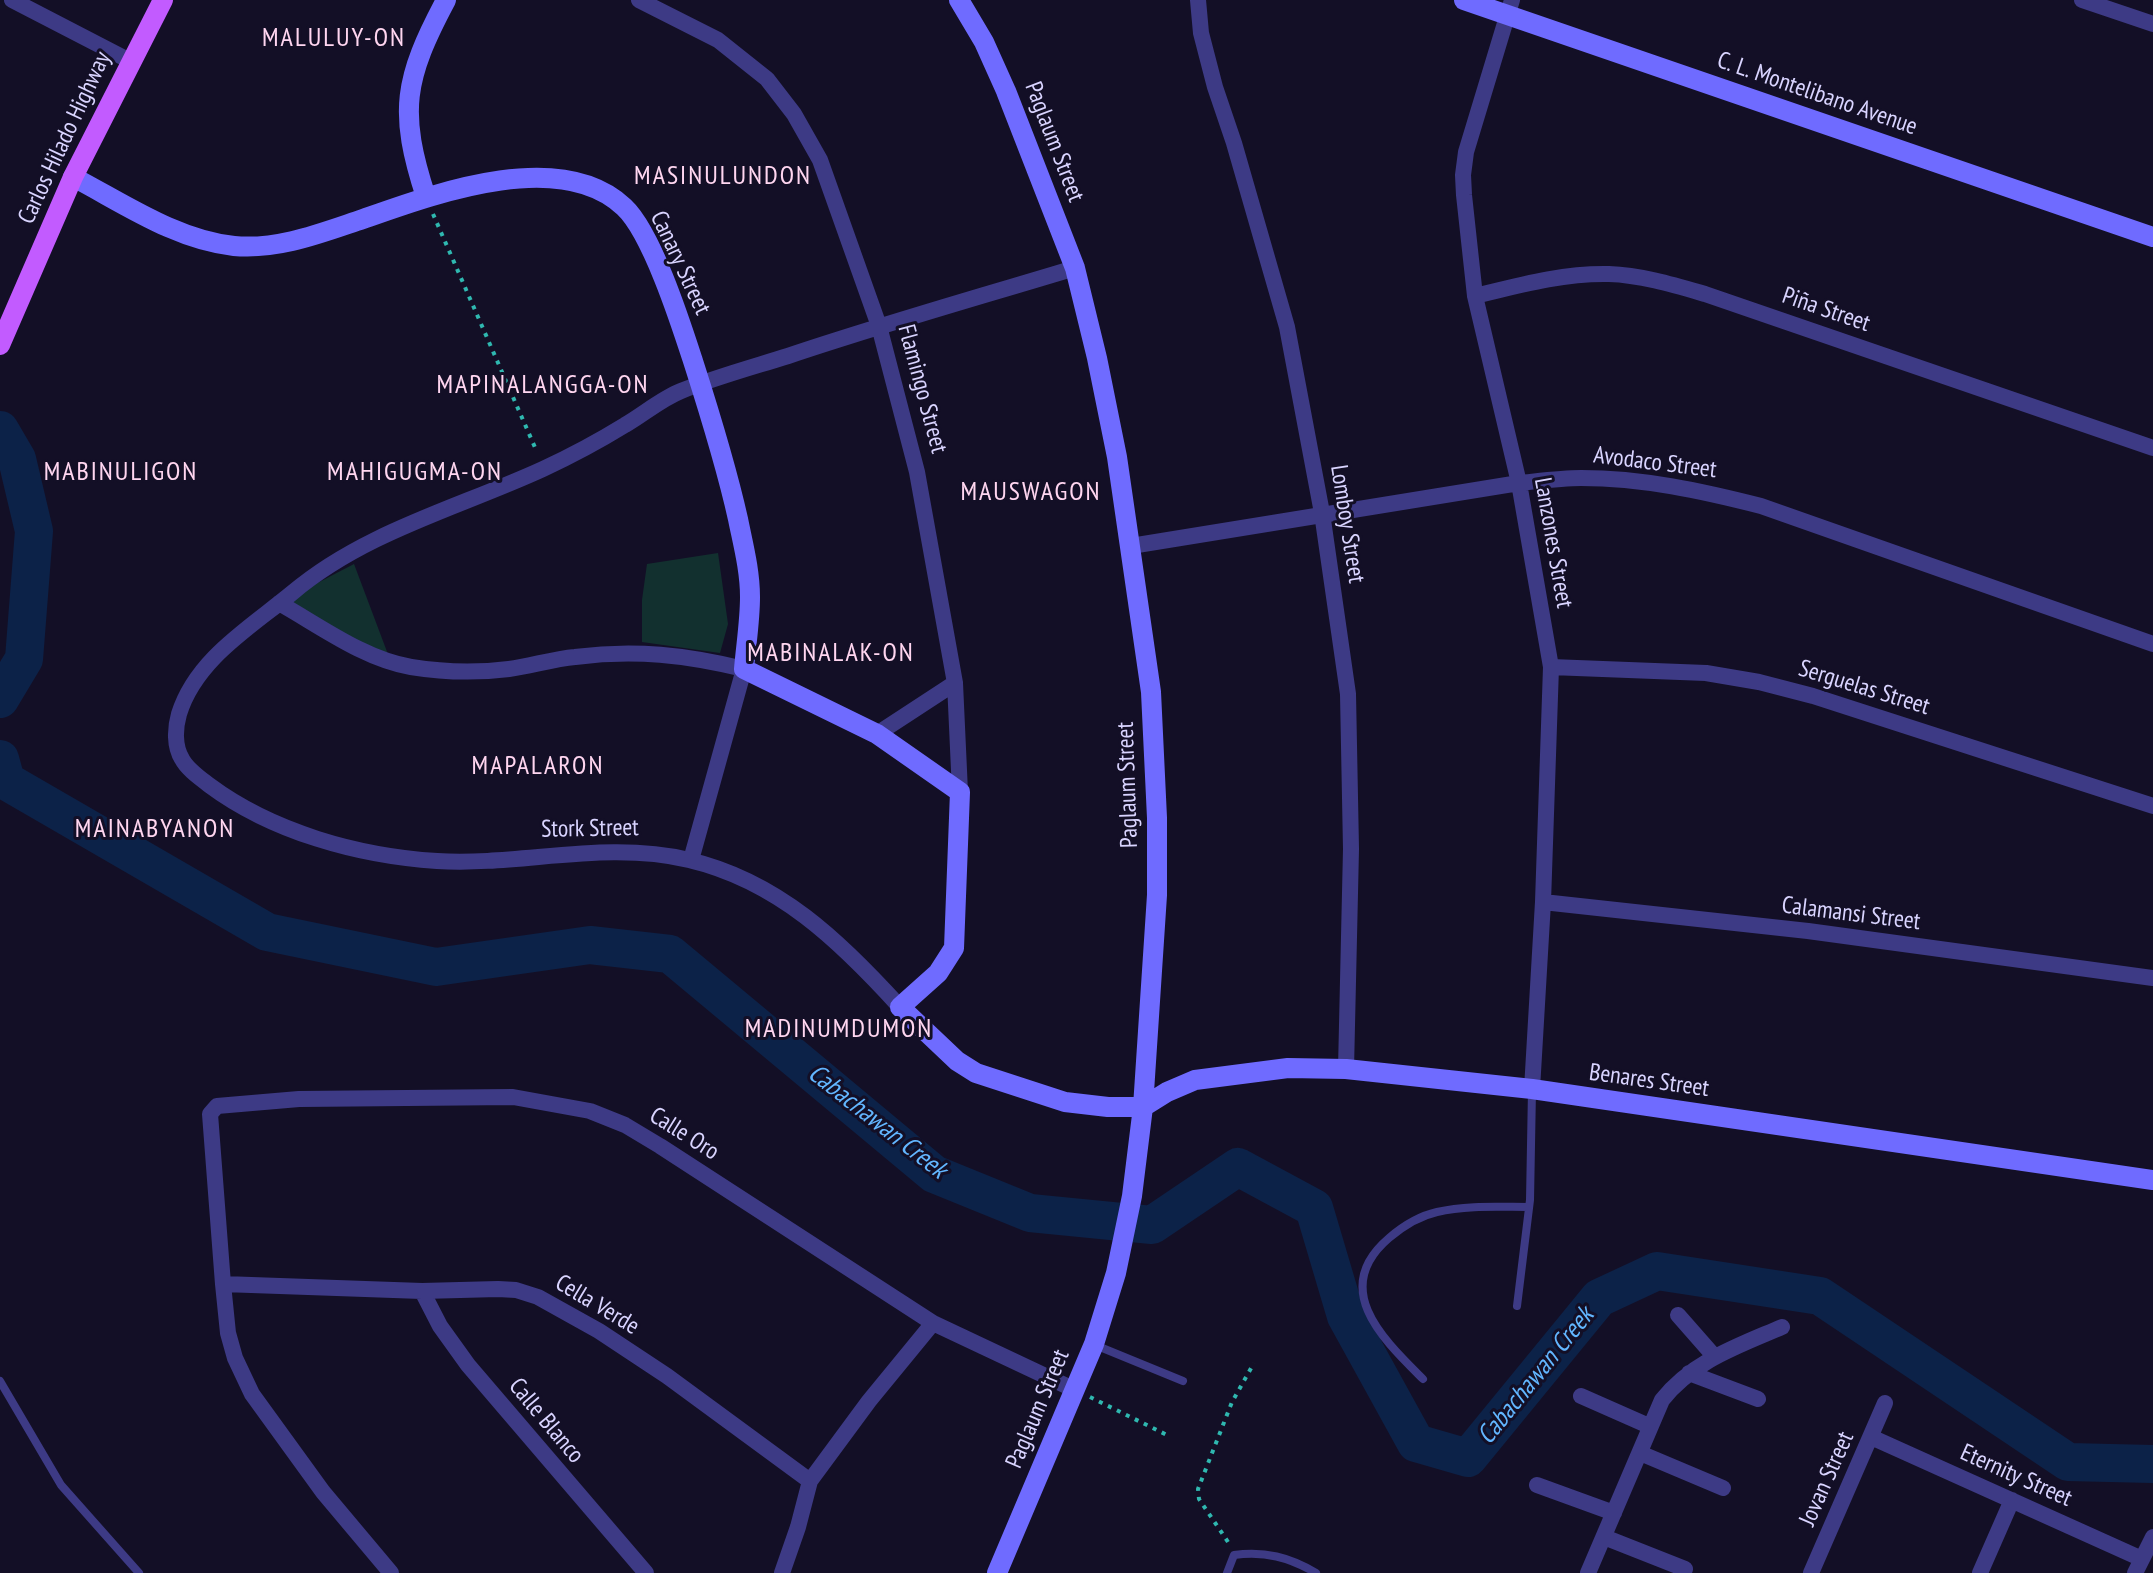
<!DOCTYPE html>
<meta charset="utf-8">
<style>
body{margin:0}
canvas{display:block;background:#130f26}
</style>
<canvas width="2153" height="1573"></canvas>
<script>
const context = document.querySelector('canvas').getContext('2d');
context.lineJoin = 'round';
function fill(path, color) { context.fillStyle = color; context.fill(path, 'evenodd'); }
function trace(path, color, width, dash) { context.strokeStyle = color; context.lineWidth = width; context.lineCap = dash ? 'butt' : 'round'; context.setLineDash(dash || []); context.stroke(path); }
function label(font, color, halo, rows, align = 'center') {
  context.font = font + ' "PT Sans Narrow",sans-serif'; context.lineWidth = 6; context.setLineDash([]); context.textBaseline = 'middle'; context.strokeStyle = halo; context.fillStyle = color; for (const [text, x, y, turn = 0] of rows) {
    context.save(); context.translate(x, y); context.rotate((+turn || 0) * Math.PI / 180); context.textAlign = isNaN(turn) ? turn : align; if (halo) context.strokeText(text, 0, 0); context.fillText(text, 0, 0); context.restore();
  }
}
fill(new Path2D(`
 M718 553 728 624 720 653 642 642V600L647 564Z
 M354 564 392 665 279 603Z`), '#12302f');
trace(new Path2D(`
 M0 430 17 459 34 531 24 659 0 699
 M0 759 6 781 267 932 436 967 590 945 670 954 934 1174 1030 1213 1152 1225 1238 1167 1314 1208 1346 1316 1416 1443 1468 1458 1599 1298 1657 1271 1820 1296 2068 1462 2153 1464`), '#0c2248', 38);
trace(new Path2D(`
 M433 214 537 452
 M1090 1397 1169 1436
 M1228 1542 1199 1499 1198 1489 1232 1402 1254 1363`), '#2fb8b0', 4, [4, 6]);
trace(new Path2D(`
 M1517 1306 1530 1200 1532 1090
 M1095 1345 1183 1381
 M1423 1379C1384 1340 1329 1289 1389 1238 1403 1226 1419 1216 1437 1212 1466 1205 1499 1207 1528 1207
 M0 1381 61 1485 139 1573
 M1227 1573 1234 1555C1265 1551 1289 1557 1316 1573`), '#3d3a85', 8);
trace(new Path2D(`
 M12 0 130 61
 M639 0 718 40 767 79 794 114 820 160 879 326 917 472 955 683 960 792
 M1198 0 1201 33 1215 87 1234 143 1287 327 1322 513 1348 694 1351 849 1346 1069
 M1512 0 1466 152 1463 175 1464 195 1475 296 1519 483 1551 667 1543 902 1532 1089
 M2082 0 2153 24
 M1475 296C1520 285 1563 273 1609 274 1641 275 1674 285 1705 294L2153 448
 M1131 546 1519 483C1539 481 1561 478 1581 478 1643 478 1702 491 1761 506L2153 644
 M279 603C320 626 364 659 411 667 442 672 477 673 509 669 531 666 553 659 575 657 635 649 686 655 744 669L691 860
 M1551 667 1706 673 1759 682 1813 696 2153 806
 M877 734 955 683
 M1543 902 1808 931 2153 978
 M900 1007C840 941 778 881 689 860 605 840 521 866 437 861 358 856 272 832 209 785 200 778 187 769 182 759 174 746 175 728 179 714 196 659 251 627 292 593 364 532 458 508 543 469 571 456 599 441 625 425 644 414 661 399 681 391 716 377 753 367 788 356 883 324 979 297 1075 268
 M223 1284 422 1291 498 1289 516 1290 538 1297 599 1331 667 1376 810 1481 798 1527 782 1573
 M422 1291 440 1326 468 1365 646 1573
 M1678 1315 1714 1356
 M1689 1373 1758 1399
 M1581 1396 1649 1426
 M1871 1437 2142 1559
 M1640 1453 1723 1488
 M810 1481 869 1401 933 1323
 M1537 1485 1614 1513
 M1604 1537 1685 1569
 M391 1573 323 1492 252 1394 235 1358 228 1333 223 1284 210 1114 217 1106 299 1099 513 1097 590 1111 625 1125 660 1146 933 1323 1073 1389
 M1588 1573 1662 1400C1693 1361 1738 1346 1782 1327
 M1811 1573 1885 1403
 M1980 1573 2012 1500
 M2135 1573 2153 1537`), '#3d3a85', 16);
trace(new Path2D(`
 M959 0 984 42 1006 91 1075 268 1097 358 1117 457 1151 692 1157 818V895L1143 1107 1132 1196 1116 1273 1094 1344 997 1573
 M1464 0 2153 237
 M73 177C123 203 176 240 234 246 279 250 321 233 363 219 434 194 560 147 624 207 652 233 681 324 693 361 710 414 726 465 738 519 743 544 750 570 750 597 750 621 746 645 744 669L877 734 960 792 954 948 938 973 900 1007 957 1061 976 1073 1065 1102 1108 1107H1143L1167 1092 1195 1080 1288 1068 1346 1069 1532 1089 2153 1180
 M426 197C398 111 404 79 446 0`), '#6f6bff', 20);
trace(new Path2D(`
 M0 345 73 177 163 0`), '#c25bff', 20);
label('24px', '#d9d4ff', '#130f26', [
 ["C. L. Montelibano Avenue",1817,94,19],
 ["Carlos Hilado Highway",65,138,-65],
 ["Paglaum Street",1054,142,69],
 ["Canary Street",680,263,65],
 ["Piña Street",1826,310,19],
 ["Flamingo Street",922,389,75],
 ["Avodaco Street",1655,463,7],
 ["Lomboy Street",1347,524,81],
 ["Lanzones Street",1553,543,80],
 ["Serguelas Street",1864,688,17],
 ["Paglaum Street",1128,785,-92],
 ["Stork Street",590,829,-1],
 ["Calamansi Street",1851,914,7],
 ["Benares Street",1649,1081,8],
 ["Calle Oro",684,1134,32],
 ["Cella Verde",597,1305,31],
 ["Paglaum Street",1038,1409,-67],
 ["Calle Blanco",546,1421,50],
 ["Eternity Street",2016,1476,24],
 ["Jovan Street",1827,1479,-66]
]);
context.letterSpacing = '2px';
label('26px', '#ffd6f0', '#130f26', [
 ["MALULUY-ON",334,39],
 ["MASINULUNDON",723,177],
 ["MAPINALANGGA-ON",543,386],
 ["MABINULIGON",121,473],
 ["MAHIGUGMA-ON",415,473],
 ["MAUSWAGON",1031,493],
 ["MABINALAK-ON",831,654],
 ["MAPALARON",538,767],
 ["MAINABYANON",155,830],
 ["MADINUMDUMON",839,1030]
]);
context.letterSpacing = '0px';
label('italic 26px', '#62b6ff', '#130f26', [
 ["Cabachawan Creek",877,1122,38],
 ["Cabachawan Creek",1536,1376,-51]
]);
</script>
